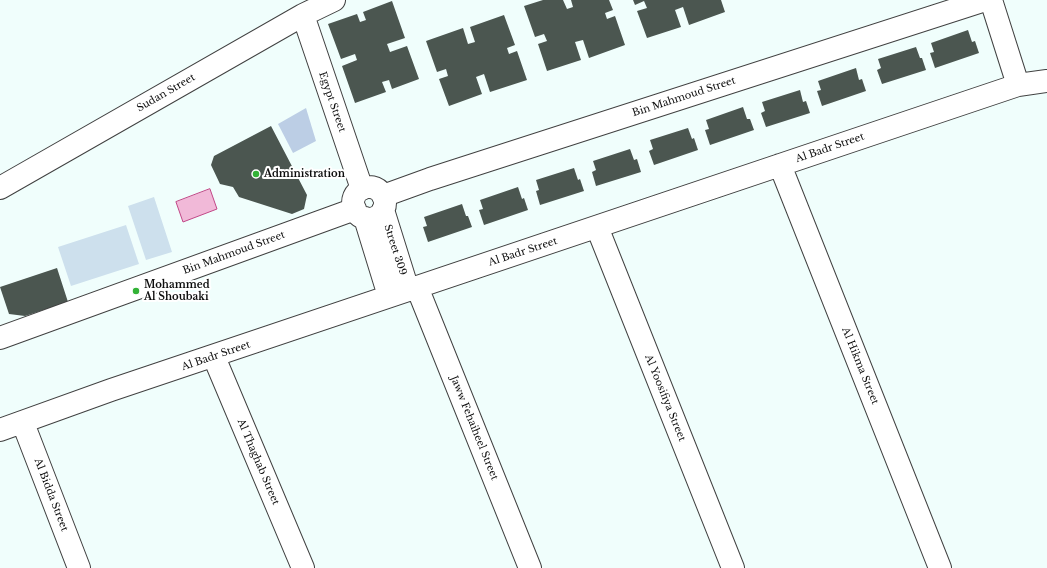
<!DOCTYPE html>
<style>
body{margin:0}
canvas{display:block;background:#f0fefc}
</style>
<canvas width="1047" height="568"></canvas>
<script>
const context = document.querySelector('canvas').getContext('2d');
context.lineJoin = 'round';
function fill(path, color) { context.fillStyle = color; context.fill(path, 'evenodd'); }
function trace(path, color, width, dash) { context.strokeStyle = color; context.lineWidth = width; context.lineCap = dash ? 'butt' : 'round'; context.setLineDash(dash || []); context.stroke(path); }
function label(font, color, halo, rows, align = 'center') {
  context.font = font + ' "Libre Baskerville",serif'; context.lineWidth = 4; context.setLineDash([]); context.textBaseline = 'middle'; context.strokeStyle = halo; context.fillStyle = color; for (const [text, x, y, turn = 0] of rows) {
    context.save(); context.translate(x, y); context.rotate((+turn || 0) * Math.PI / 180); context.textAlign = isNaN(turn) ? turn : align; if (halo) context.strokeText(text, 0, 0); context.fillText(text, 0, 0); context.restore();
  }
}
fill(new Path2D(`
 M306 108 316 141 293 153 278 124Z`), '#bccee5');
fill(new Path2D(`
 M154 197 172 252 146 260 128 206Z
 M126 225 139 264 71 286 58 247Z`), '#cde0ed');
const water = new Path2D(`
 M210 189 217 209 183 222 176 202Z`);
fill(water, '#f1b9d8');
trace(water, '#c14787', 1);
fill(new Path2D(`
 M543 0H563L567 9 573 7 571 0H609L613 10 605 13 607 19 615 16 625 45 589 58 583 40 575 42 581 60 547 71 538 44 547 41 544 34 535 37 524 6Z
 M633 0H721L725 12 689 25 683 7 675 10 681 27 647 38 637 11 647 8 644 1 635 5Z
 M392 1 405 38 387 44 390 52 407 46 419 79 392 89 389 80 382 82 386 92 355 103 342 66 357 60 355 54 341 59 328 24 357 14 360 22 366 20 363 12Z
 M504 15 515 45 507 48 509 54 517 51 527 80 490 92 484 74 476 77 482 94 449 106 439 79 448 76 446 69 437 72 426 41 463 28 468 44 475 42 470 27Z
 M968 30 972 42 975 41 979 53 935 68 930 53 934 52 931 43Z
 M916 47 920 58H922L926 70 882 84 877 70 881 68 878 59Z
 M856 68 859 80 862 79 866 91 822 106 817 91 821 90 818 81Z
 M800 90 803 102 806 101 810 113 766 127 761 113 765 111 762 102Z
 M743 107 747 119H750L754 130 710 145 705 130 709 129 706 120Z
 M271 126 307 195 304 209 292 214 239 197 233 187 220 184 211 165 214 156Z
 M688 128 692 139 694 138 698 150 654 165 649 151 653 149 650 140Z
 M630 149 634 160 637 159 641 172 596 186 592 172 596 170 593 161Z
 M574 168 578 180 580 179 584 191 540 205 536 191 539 190 536 180Z
 M518 187 522 199 524 198 528 210 484 225 479 210 483 209 480 200Z
 M462 204 466 216H468L472 227 428 242 423 227 427 226 424 217Z
 M57 268 68 302 25 316 9 314 0 287Z`), '#4b5650');
const minor = new Path2D(`
 M991 0 1018 85
 M303 15 362 189
 M780 165 940 568
 M353 203a16 16 0 1 1 32 0a16 16 0 1 1-32 0Z
 M0 188 303 15 334 0
 M383 196 430 179 985 0
 M383 210 408 290
 M365 218 389 296
 M597 227 733 568
 M417 287 530 568
 M0 338 355 209
 M214 357 303 568
 M23 423 79 568
 M0 430 111 390 1018 85 1047 81`);
trace(minor, '#414141', 24);
trace(minor, '#fff', 22);
for (const [x, y, r, color] of [
 [256,174,4,"#32b236"],
 [136,291,4,"#32b236"]
]) { const dot = new Path2D(); dot.arc(x, y, r, 0, 2 * Math.PI); context.fillStyle = color; context.fill(dot); trace(dot, '#fff', 1.5); }
label('10px', '#0e0e0e', '#fff', [
 ["Sudan Street",166,93,-30],
 ["Bin Mahmoud Street",684,97,-18],
 ["Egypt Street",332,102,71],
 ["Al Badr Street",830,148,-19],
 ["Street 309",395,250,72],
 ["Al Badr Street",523,252,-18],
 ["Bin Mahmoud Street",234,253,-20],
 ["Al Badr Street",216,356,-19],
 ["Al Hikma Street",860,366,68],
 ["Al Yoosifiya Street",665,398,68],
 ["Jaww Fehaiheel Street",474,428,68],
 ["Al Thaghab Street",258,462,67],
 ["Al Bidda Street",51,495,69]
]);
label('bold 10px', '#0e0e0e', '#fff', [
 ["Administration",264,174],
 ["Mohammed",144,285],
 ["Al Shoubaki",144,297]
], 'left');
</script>
